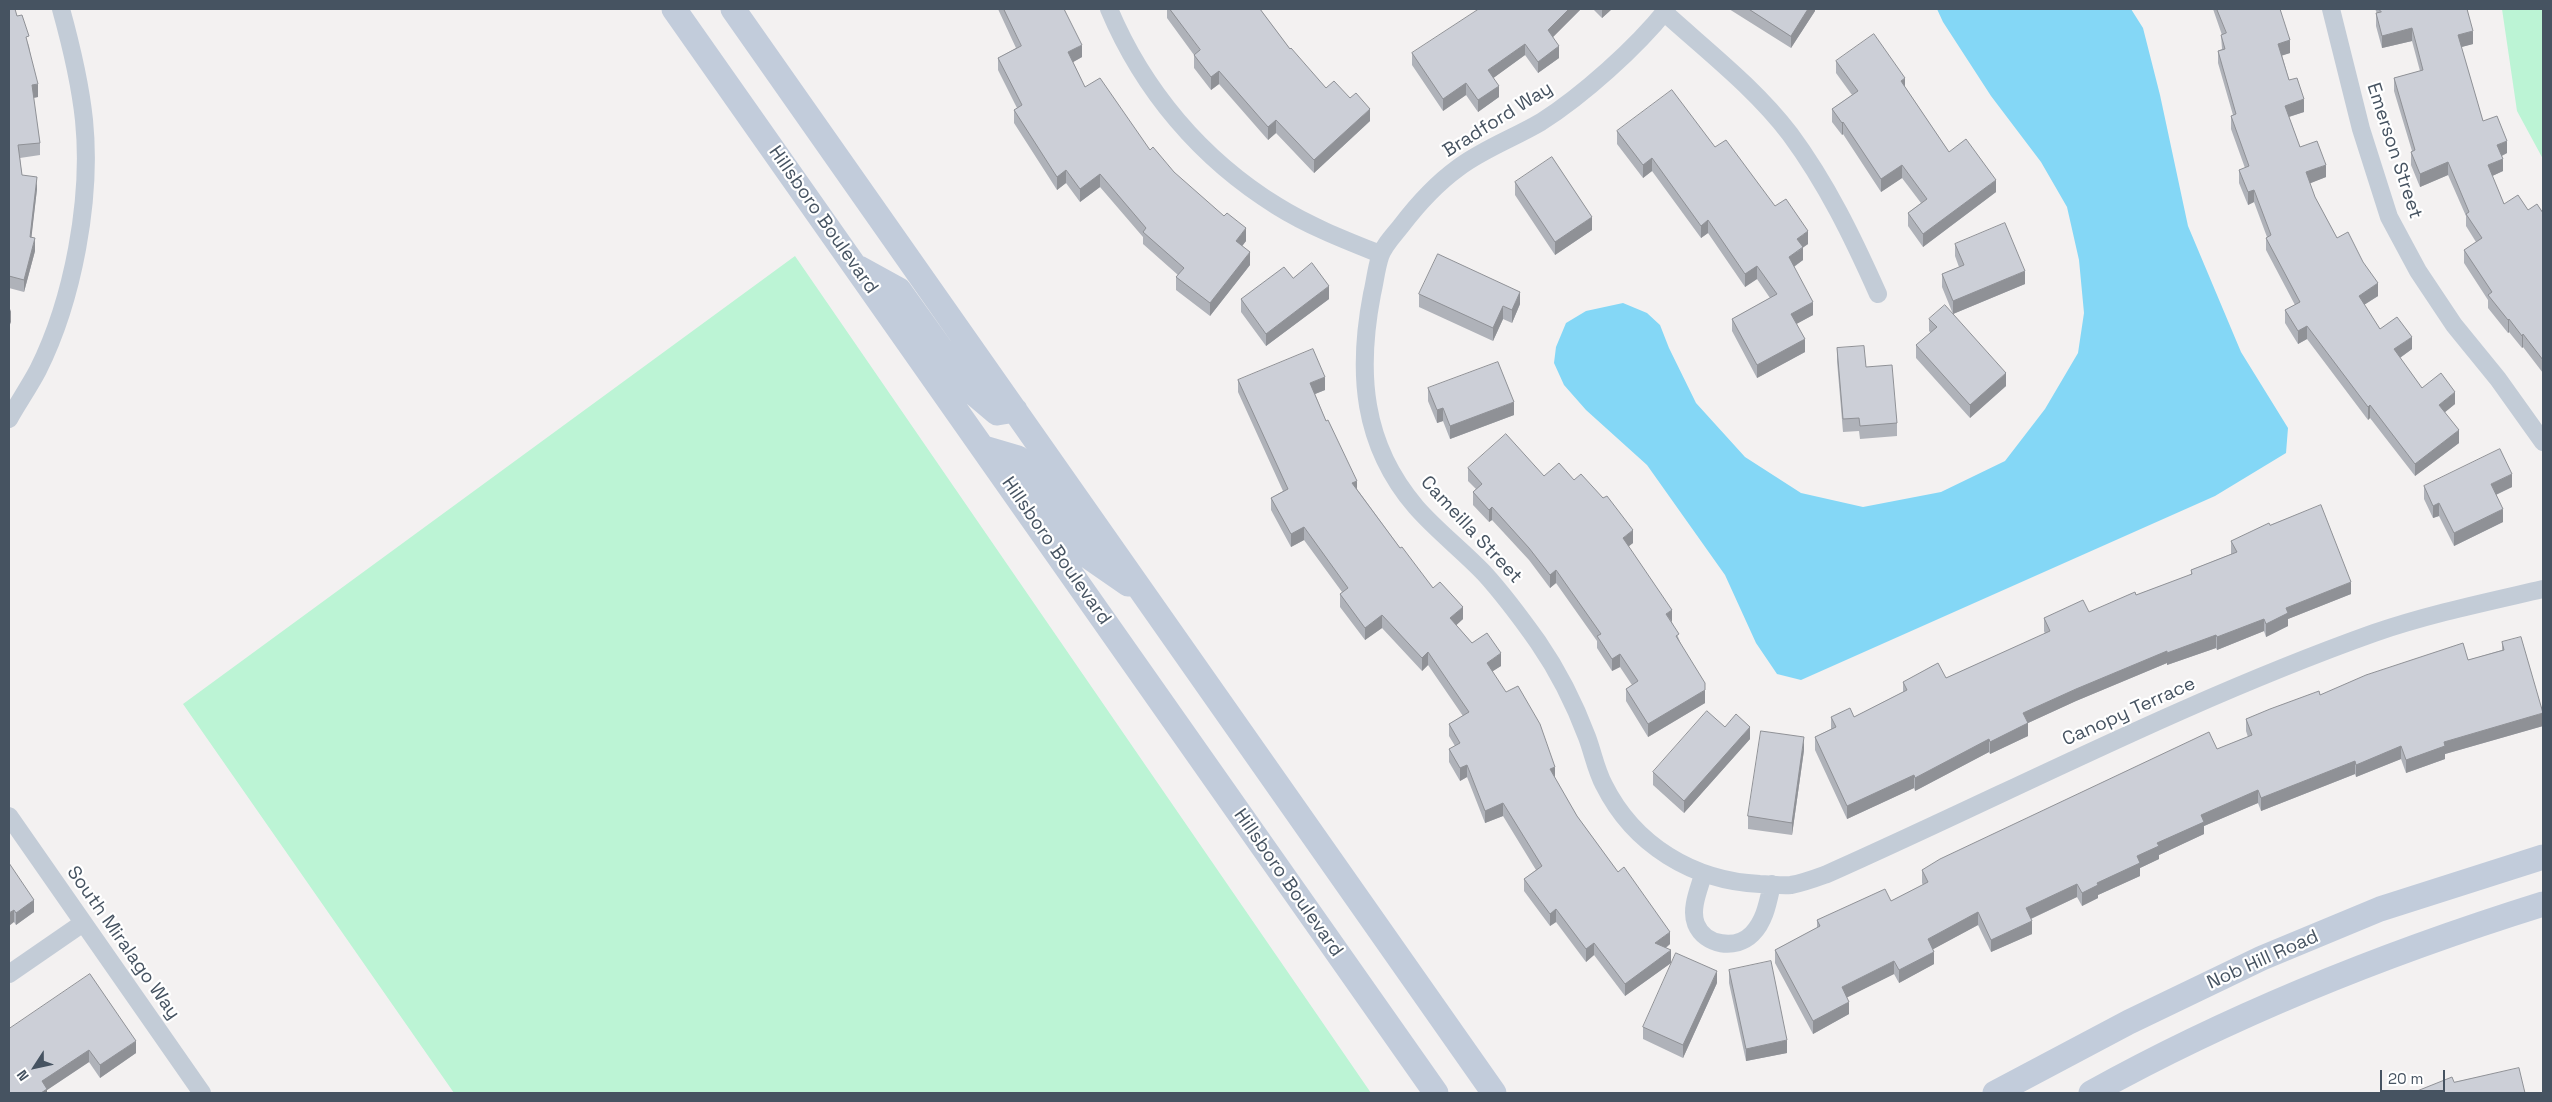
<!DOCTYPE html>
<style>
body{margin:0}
#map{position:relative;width:2552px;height:1102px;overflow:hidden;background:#f3f1f1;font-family:"Space Grotesk",sans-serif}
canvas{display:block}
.frame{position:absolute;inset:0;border:10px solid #465361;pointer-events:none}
.north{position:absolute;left:10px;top:1042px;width:50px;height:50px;-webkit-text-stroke:4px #fff;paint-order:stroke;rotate:235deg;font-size:14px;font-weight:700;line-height:20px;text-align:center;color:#465361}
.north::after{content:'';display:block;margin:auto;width:18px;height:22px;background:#465361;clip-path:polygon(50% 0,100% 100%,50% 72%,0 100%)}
.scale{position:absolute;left:2380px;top:1070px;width:65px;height:22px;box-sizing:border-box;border:2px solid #465361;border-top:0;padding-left:6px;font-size:15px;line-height:18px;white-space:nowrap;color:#465361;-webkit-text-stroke:4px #fff;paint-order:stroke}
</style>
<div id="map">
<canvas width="2552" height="1102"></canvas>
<div class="frame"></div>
<div class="north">N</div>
<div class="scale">20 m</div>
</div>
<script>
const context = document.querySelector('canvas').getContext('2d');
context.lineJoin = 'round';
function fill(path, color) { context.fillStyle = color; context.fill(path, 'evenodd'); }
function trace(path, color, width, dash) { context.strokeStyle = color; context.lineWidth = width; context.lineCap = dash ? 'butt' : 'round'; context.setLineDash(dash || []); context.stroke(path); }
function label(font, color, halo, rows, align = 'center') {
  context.font = font + ' "Space Grotesk",sans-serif'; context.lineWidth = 4.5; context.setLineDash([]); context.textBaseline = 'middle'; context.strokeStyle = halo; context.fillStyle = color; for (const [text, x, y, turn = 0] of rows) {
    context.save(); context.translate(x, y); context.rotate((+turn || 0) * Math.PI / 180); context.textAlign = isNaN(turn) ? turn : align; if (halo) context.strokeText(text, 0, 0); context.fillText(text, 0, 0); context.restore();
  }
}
fill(new Path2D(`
 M2502 9H2543V159L2517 111Z
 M795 256 1371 1093H454L183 704Z`), '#bcf4d5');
fill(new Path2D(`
 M1937 9H2131L2143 28 2160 95 2188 226 2241 352 2288 428 2286 453 2215 496 1801 680 1777 674 1756 643 1725 575 1647 465 1586 410 1564 385 1554 363 1556 347 1566 323 1586 311 1623 303 1647 313 1660 325 1669 348 1696 403 1745 457 1801 493 1863 507 1941 492 2005 461 2045 409 2078 353 2084 313 2079 260 2067 207 2041 162 1991 96 1943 22Z`), '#84d7f6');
trace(new Path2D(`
 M1109 9C1143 90 1201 159 1277 206 1309 226 1345 240 1380 254
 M1667 9C1636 48 1582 96 1541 122 1514 138 1483 149 1458 168 1436 184 1417 205 1401 226 1394 235 1383 246 1380 257 1376 269 1375 282 1372 294 1357 372 1362 444 1416 507 1437 531 1462 550 1484 573 1504 595 1521 618 1538 642 1558 671 1575 705 1587 737 1593 753 1596 770 1604 785 1634 845 1693 881 1760 884 1770 884 1781 886 1791 885 1803 883 1816 878 1827 874 2009 793 2186 700 2374 633 2429 614 2487 602 2543 589
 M2331 9 2361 129 2389 217 2418 271 2454 325 2498 379 2543 442
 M1664 12C1707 51 1755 88 1790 134 1827 184 1853 238 1878 294
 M9 419C18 403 29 387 38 370 73 300 92 199 84 120 80 82 71 45 61 9
 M9 816 202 1093
 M1703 875C1699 889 1690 909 1696 924 1705 946 1736 950 1752 934 1765 921 1768 902 1772 884
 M9 974 83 923`), '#c3ccd7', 18);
trace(new Path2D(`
 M674 9 1436 1093
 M733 9 1494 1093
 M859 268 899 290 971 391 997 413 1015 410
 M984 448 1018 458 1089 557 1128 584
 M1995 1093 2129 1022 2262 958 2380 909 2543 857
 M2091 1093C2235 1013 2386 953 2543 904`), '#c2ccdb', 25);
fill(new Path2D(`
 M9 9 17 16 29 46 38 97 33 98 40 143V155L20 158 22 175 37 189 31 238 35 251 24 292 9 288Z
 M998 9H1064L1082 57 1073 62 1085 87 1150 150 1246 241 1242 246 1250 265 1210 316 1176 290V277L1178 275 1143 244V237L1100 187 1080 202 1066 183 1057 190 1014 123V110L1017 108 998 70V58L1016 48Z
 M1167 9H1260L1290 49 1326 88 1370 121 1314 173 1276 133 1268 140 1219 84 1211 90 1194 68V55L1167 18Z
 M1581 9 1553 37 1559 58 1538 73 1525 55 1493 78 1499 97 1478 112 1466 95 1443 111 1412 65V53Z
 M1593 9H1612L1602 18Z
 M1729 9H1815V11L1791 48Z
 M2213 9H2280L2290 53 2282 55 2289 80 2304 112 2289 117 2300 147 2326 177 2310 183 2315 197 2337 238 2378 296 2364 305 2380 329 2412 349 2400 358 2422 388 2455 404 2445 412 2459 443 2415 476 2370 418 2368 420 2307 339 2298 344 2285 323V310L2295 305 2266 250V238L2267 237 2254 202 2248 205 2239 183V170L2245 168 2231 129V116L2233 115 2218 63V51L2222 49 2221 35H2222Z
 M2375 9H2467L2473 44 2461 47 2483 121 2507 153 2502 156 2503 171 2492 176 2504 204 2528 210 2543 213V373L2523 347 2522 348 2509 332 2508 333 2488 308V300L2464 263V250L2476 242 2466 226V216L2448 175 2420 187 2411 165V152L2412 151 2394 91V78L2420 71 2412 41 2382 48 2376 26V13H2377Z
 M1836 61 1905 87 1949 152 1996 192 1923 247 1908 226V213L1921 203 1902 178 1881 192 1843 134 1842 135 1832 122V109L1852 95 1836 73Z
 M1617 131 1715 147 1775 206 1808 244 1803 247V260L1794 267 1813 315 1796 324 1805 352 1757 378 1732 331V319L1770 298 1757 279 1745 287 1708 233 1701 238 1652 171 1643 178 1617 144Z
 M1515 182 1592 230 1555 255 1515 195Z
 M1955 244 2025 284 1953 314 1942 287V274L1959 267 1955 256Z
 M1293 278 1329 299 1266 346 1241 312V299Z
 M1419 294 1520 304 1512 323 1503 319 1493 341 1419 307Z
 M1929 319 2006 386 1970 418 1916 358V345L1931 333 1929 331Z
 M1837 348 1866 367 1897 423V436L1860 439 1859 431 1843 432 1837 361Z
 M1238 380 1325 390 1315 394 1326 421 1357 489 1400 548 1433 588 1463 619 1456 625 1472 643 1501 666 1492 671 1577 816 1670 944 1666 948 1671 963 1625 996 1594 955 1586 962 1556 922 1550 926 1524 891V879L1536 870 1503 816 1485 823 1467 777 1460 781 1449 762V749L1455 746 1449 736V724L1463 716 1428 665 1422 671 1382 628 1365 640 1340 607V594L1342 592 1304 540 1291 547 1271 510V498L1283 491 1238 392Z
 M1428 388 1514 415 1450 439 1443 421 1437 423 1428 401Z
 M1468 468 1544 476 1633 543 1628 546 1672 622 1705 703 1648 737 1626 701V689L1632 685 1620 667 1612 671 1597 648V641L1556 583 1550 588 1529 560 1492 520 1489 522 1473 505V492L1476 489 1468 481Z
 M2424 486 2512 487 2496 495 2503 522 2454 546 2439 516 2433 518 2424 499Z
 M2270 525 2351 594 2288 619V626L2266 637 2264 631 2217 650 2216 648 2167 665V663L2076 701 2028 723V736L1990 754 1989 752 1915 791 1914 788 1847 819 1815 750V737L1831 729V717H1854L1903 692V682L1946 678 2045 634 2044 631V618L2089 612 2191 575V570L2231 554V541Z
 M2502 642 2543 726 2445 754V759L2406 773 2401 759 2356 777 2355 774 2261 811 2258 803 2204 826V834L2159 855V859L2140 868V876L2098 895V898L2082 906 2077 897 2031 919 2032 934 1991 952 1978 925 1933 949 1934 964 1899 983 1894 974 1847 997 1849 1014 1813 1034 1775 963V950L1817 928V920L1891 901 1923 885 1922 883V870L2248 737 2246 731V719L2320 695 2468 660 2502 650Z
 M1725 727 1750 739 1684 813 1653 785V772Z
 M1804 750 1792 835 1748 829V816Z
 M9 863 34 912 16 925 14 922Z
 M1729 970 1787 1053 1746 1061 1729 983Z
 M1717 983 1683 1058 1643 1039V1027Z
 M9 1029 136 1053 100 1078 89 1062 47 1090V1093Z`), '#afb2b9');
fill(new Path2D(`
 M1569 9H1581L1548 42V30Z
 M1602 9H1612L1602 18Z
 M1808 9H1815V11L1791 48V36Z
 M2412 28V41L2382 48V36Z
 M2473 31V44L2458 48V35Z
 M2290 40V53L2278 57V44Z
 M1525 44V55L1488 82V70Z
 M1082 45V57L1068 65V52Z
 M1559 46V58L1538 73V62Z
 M1219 71V84L1211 90V77Z
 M1905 78V91L1901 81Z
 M1466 83V95L1443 111V99Z
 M38 84V97L32 98V85Z
 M1499 86V97L1478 112V100Z
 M2304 99V112L2285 118V106Z
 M1370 109V121L1314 173V160Z
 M1276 120V133L1268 140V127Z
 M1843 122V134L1842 135V123Z
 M2507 141V153L2497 158V145Z
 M1652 158V171L1643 178V165Z
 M2503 159V171L2488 178V165Z
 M2448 162V175L2420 187V174Z
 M1902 165V178L1881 192V179Z
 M2326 165V177L2306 185V172Z
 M1066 170V183L1057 190V177Z
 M1100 174V187L1080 202V189Z
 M37 177V189L30 250V237Z
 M1996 180V192L1923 247V234Z
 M2254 190V202L2248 205V192Z
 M1592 217V230L1555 255V242Z
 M1708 220V233L1701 238V226Z
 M1246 228V241L1236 254V241Z
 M1808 231V244L1797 252V239Z
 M35 238V251L24 292V280Z
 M1803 247V260L1789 270V257Z
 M1250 252V265L1210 316V303Z
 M1757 266V279L1745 287V274Z
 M2025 271V284L1953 314V301Z
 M2378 283V296L2359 308V296Z
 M1329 286V299L1266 346V334Z
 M1520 292V304L1512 323V310Z
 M1813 302V315L1791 327V314Z
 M1503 306V319L1493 341V328Z
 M11 309V322L9 327V314Z
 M2509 319V332L2508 333V320Z
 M2307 326V339L2298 344V331Z
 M2523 334V347L2522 348V336Z
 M2412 337V349L2394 362V349Z
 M1805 339V352L1757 378V365Z
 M2006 373V386L1970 418V405Z
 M1325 377V390L1310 396V383Z
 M2455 392V404L2439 417V405Z
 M1514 402V415L1450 439V426Z
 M2370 405V418L2368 420V407Z
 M1443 408V421L1437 423V410Z
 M2459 430V443L2415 476V464Z
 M2512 474V487L2491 497V484Z
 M1357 481V494L1352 483Z
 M2439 503V516L2433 518V506Z
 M1492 507V520L1489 522V510Z
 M2503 509V522L2454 546V533Z
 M1304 527V540L1291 547V534Z
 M1633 530V543L1623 551V538Z
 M1556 570V583L1550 588V575Z
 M2351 582V594L2288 619V626L2266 637V624L2286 608Z
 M1463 607V619L1450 631V618Z
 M1672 610V622L1666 614Z
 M1382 615V628L1365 640V628Z
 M2264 619V631L2217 650V637Z
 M2216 635V648L2167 665V653Z
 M2167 651V663L2076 701 2028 723V736L1990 754V742L2023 713 2076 689Z
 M1428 652V665L1422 671V658Z
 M1501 653V666L1487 675V663Z
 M1620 654V667L1612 671V659Z
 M1705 690V703L1648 737V724Z
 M2543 713V726L2445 754V759L2406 773V760L2444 742Z
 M1750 727V739L1684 813V801Z
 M1804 737V750L1792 835V823Z
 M1989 739V752L1915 791V778Z
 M2401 746V759L2356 777V765Z
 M2355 761V774L2261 811V798Z
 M1467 765V777L1460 781V768Z
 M1555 767V780L1550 769Z
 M1914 775V788L1847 819V806Z
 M2258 790V803L2204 826V834L2159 855V859L2140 868V876L2098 895V898L2082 906V893L2157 843 2201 815Z
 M1503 803V816L1485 823V811Z
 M2077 884V897L2026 921V908Z
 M34 900V912L16 925V913Z
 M1556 909V922L1550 926V914Z
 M14 910V922L9 926V913Z
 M1978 912V925L1928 952V939Z
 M2032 921V934L1991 952V940Z
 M1670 932V944L1655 956V943Z
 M1594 943V955L1586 962V949Z
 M1671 950V963L1625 996V984Z
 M1934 952V964L1899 983V970Z
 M1894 961V974L1842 1000V987Z
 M1717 971V983L1683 1058V1045Z
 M1849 1002V1014L1813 1034V1021Z
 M1787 1040V1053L1746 1061V1049Z
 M136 1041V1053L100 1078V1065Z
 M89 1050V1062L47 1090V1093H41L42 1081Z`), '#8f9196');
const building = new Path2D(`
 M9 9H15L17 16 22 15 29 36 26 37 38 84 32 85 40 143 18 145 22 175 37 177 30 237 35 238 24 280 9 276Z
 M1004 9H1064L1082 45 1068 52 1085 87 1100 78 1150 150 1153 147 1174 172 1224 216 1227 213 1246 228 1236 241 1250 252 1210 303 1176 277 1184 268 1143 232 1146 228 1100 174 1080 189 1066 170 1057 177 1014 110 1022 105 998 58 1021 46Z
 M1170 9H1260L1290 49 1291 48 1326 88 1334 81 1350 98 1356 93 1370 109 1314 160 1276 120 1268 127 1219 71 1211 77 1194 55 1200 50Z
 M1479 9H1569L1548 30 1559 46 1538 62 1525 44 1488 70 1499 86 1478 100 1466 83 1443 99 1412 53Z
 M1749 9H1808L1791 36Z
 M2217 9H2280L2290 40 2278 44 2289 80 2297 78 2304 99 2285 106 2300 147 2317 141 2326 165 2306 172 2315 197 2337 238 2348 232 2363 262 2378 283 2359 296 2380 329 2397 317 2412 337 2394 349 2422 388 2441 373 2455 392 2439 405 2459 430 2415 464 2370 405 2368 407 2307 326 2298 331 2285 310 2300 302 2266 238 2271 235 2254 190 2248 192 2239 170 2249 166 2231 116 2236 114 2218 51 2225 49 2221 35 2226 33Z
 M2379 9H2467L2473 31 2458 35 2483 121 2497 116 2507 141 2497 145 2503 159 2488 165 2504 204 2518 195 2528 210 2537 204 2543 213V360L2523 334 2522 336 2509 319 2508 320 2488 295 2492 292 2464 250 2482 238 2466 214 2469 212 2448 162 2420 174 2411 152 2415 150 2394 78 2423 70 2412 28 2382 36 2376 13 2381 12Z
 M1874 34 1905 78 1901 81 1949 152 1966 139 1996 180 1923 234 1908 213 1927 199 1902 165 1881 179 1843 122 1842 123 1832 109 1858 91 1836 61Z
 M1672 90 1715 147 1726 140 1775 206 1786 199 1808 231 1797 239 1803 247 1789 257 1813 302 1791 314 1805 339 1757 365 1732 319 1777 294 1757 266 1745 274 1708 220 1701 226 1652 158 1643 165 1617 131Z
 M1552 157 1592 217 1555 242 1515 182Z
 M2005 223 2025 271 1953 301 1942 274 1964 265 1955 244Z
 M1438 254 1520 292 1512 310 1503 306 1493 328 1419 294Z
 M1312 263 1329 286 1266 334 1241 299 1284 267 1293 278Z
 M1945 305 2006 373 1970 405 1916 345 1937 327 1929 319Z
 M1864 346 1866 367 1892 365 1897 423 1860 426 1859 418 1843 419 1837 348Z
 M1313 349 1325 377 1310 383 1326 421 1328 420 1357 481 1352 483 1400 548 1402 547 1433 588 1440 582 1463 607 1450 618 1472 643 1487 633 1501 653 1487 663 1506 692 1518 686 1540 724 1555 767 1550 769 1577 816 1618 872 1624 867 1670 932 1655 943 1671 950 1625 984 1594 943 1586 949 1556 909 1550 914 1524 879 1542 866 1503 803 1485 811 1467 765 1460 768 1449 749 1460 743 1449 724 1469 712 1428 652 1422 658 1382 615 1365 628 1340 594 1348 588 1304 527 1291 534 1271 498 1288 489 1238 380Z
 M1498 362 1514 402 1450 426 1443 408 1437 410 1428 388Z
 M1506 434 1544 476 1559 463 1574 480 1581 474 1603 498 1607 496 1633 530 1623 538 1672 610 1666 614 1679 634 1676 636 1705 683V690L1648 724 1626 689 1638 681 1620 654 1612 659 1597 636 1601 634 1556 570 1550 575 1529 548 1492 507 1489 510 1473 492 1482 484 1468 468Z
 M2500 449 2512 474 2491 484 2503 509 2454 533 2439 503 2433 506 2424 486Z
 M2321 505 2351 582 2286 608 2288 613 2266 624 2264 619 2217 637 2216 635 2167 653V651L2076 689 2023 713 2028 723 1990 742 1989 739 1915 778 1914 775 1847 806 1815 737 1836 727 1831 717 1850 708 1854 717 1907 690 1903 682 1938 663 1946 678 2050 631 2044 618 2083 600 2089 612 2135 592 2136 595 2192 574 2191 570 2237 552 2231 541 2269 523 2270 525Z
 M2521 637 2543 713 2444 742 2445 746 2406 760 2401 746 2356 765 2355 761 2261 798 2258 790 2201 815 2204 822 2157 843 2159 846 2137 856 2140 863 2097 883 2098 885 2082 893 2077 884 2026 908 2032 921 1991 940 1978 912 1928 939 1934 952 1899 970 1894 961 1842 987 1849 1002 1813 1021 1775 950 1820 926 1817 920 1885 889 1891 901 1928 882 1922 870 1940 859 2209 732 2217 749 2252 735 2246 719 2270 709 2319 691 2320 695 2366 675 2463 643 2468 660 2504 650 2502 642Z
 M1707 711 1725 727 1736 714 1750 727 1684 801 1653 772Z
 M1761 731 1804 737 1792 823 1748 816Z
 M9 863 34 900 16 913 14 910 9 913Z
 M1676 953 1717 971 1683 1045 1643 1027Z
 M1771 961 1787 1040 1746 1049 1729 970Z
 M90 974 136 1041 100 1065 89 1050 42 1081 47 1089 41 1093H9V1029Z
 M2519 1068 2525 1093H2412L2452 1077 2454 1082Z`);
fill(building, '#cccfd7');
trace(building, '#8f9196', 1);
label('19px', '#465361', '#fff', [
 ["Bradford Way",1498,120,-32],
 ["Emerson Street",2394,151,72],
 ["Hillsboro Boulevard",823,220,55],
 ["Cameilla Street",1471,530,47],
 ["Hillsboro Boulevard",1056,551,55],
 ["Canopy Terrace",2129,712,-24],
 ["Hillsboro Boulevard",1288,883,55],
 ["South Miralago Way",123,943,55],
 ["Nob Hill Road",2263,960,-24]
]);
</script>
